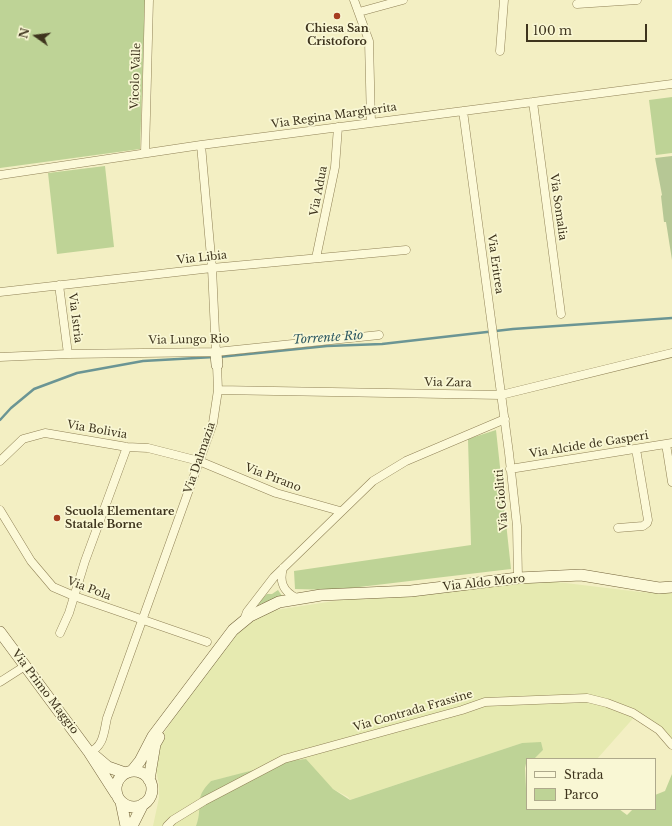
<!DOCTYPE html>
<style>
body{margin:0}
#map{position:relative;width:672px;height:826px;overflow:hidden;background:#f3efc3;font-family:"Libre Baskerville",serif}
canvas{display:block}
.legend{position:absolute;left:526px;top:758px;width:130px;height:52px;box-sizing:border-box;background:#f9f7d4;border:1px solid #aea98b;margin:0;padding:5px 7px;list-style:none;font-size:12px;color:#3e341d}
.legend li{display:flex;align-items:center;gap:8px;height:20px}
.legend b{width:20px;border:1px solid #aea98b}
.north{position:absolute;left:16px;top:16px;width:40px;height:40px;-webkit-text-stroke:3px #f9f7d4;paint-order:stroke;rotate:284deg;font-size:11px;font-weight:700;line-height:16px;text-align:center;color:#3e341d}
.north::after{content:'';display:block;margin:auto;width:14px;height:18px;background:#3e341d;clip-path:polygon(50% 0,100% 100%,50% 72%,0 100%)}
.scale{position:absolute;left:526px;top:24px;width:121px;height:18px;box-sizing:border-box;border:2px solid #3e341d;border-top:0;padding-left:5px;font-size:12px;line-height:14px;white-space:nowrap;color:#3e341d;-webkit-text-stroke:3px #f9f7d4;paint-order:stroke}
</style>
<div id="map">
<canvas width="672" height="826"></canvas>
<ul class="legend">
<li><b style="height:5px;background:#fcf9d8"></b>Strada</li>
<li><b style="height:11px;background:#bed396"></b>Parco</li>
</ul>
<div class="north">N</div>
<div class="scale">100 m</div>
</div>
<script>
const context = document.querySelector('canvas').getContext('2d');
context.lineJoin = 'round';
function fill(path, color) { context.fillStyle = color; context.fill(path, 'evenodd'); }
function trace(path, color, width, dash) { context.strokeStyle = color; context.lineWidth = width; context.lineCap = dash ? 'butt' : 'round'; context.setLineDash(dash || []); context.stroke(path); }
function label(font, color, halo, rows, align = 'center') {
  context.font = font + ' "Libre Baskerville",serif'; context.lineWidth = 3.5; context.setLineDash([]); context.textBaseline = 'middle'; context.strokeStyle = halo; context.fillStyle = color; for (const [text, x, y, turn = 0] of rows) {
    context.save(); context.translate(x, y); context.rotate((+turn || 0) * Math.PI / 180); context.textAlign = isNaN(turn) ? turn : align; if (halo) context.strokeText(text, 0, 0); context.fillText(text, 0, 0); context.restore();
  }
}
fill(new Path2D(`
 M549 581 640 592 656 593 672 592V739L637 714 597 759H534L543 750 522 743 350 800 348 797 333 789 323 780 250 772 211 781 198 803 200 814 196 826H153L159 798V784L155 766 160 739 209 664 250 618 276 610 341 600 503 584Z`), '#e6eab0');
fill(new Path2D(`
 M0 0H145L140 149 0 168Z
 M672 97V153L656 155 649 100Z
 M105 166 114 247 57 254 48 173Z
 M496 430 511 569 334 590 295 589 294 571 471 545 468 439Z
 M278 590 282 596 255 606 267 594H272Z
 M541 742 543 750 534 759H527L525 768 527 809H619L627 815 633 809H655V795L665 791 672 774V826H196C204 805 192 800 211 781L289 761 306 759 333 789 350 800 522 743Z`), '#bed396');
fill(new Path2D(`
 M672 156V260L666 222H664L661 196 662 195 655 158Z`), '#b6c795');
trace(new Path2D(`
 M219 357 327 346 382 344 513 329 672 318
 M0 420 11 408 34 389 77 373 143 361 214 357`), '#6b9594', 2.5);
const street = new Path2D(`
 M354 0 369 41 371 123
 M577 4 637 0
 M359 12 403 0
 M500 51 504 0
 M533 102 561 314
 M463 111 509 453 517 526 518 578
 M201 145 212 268 216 354
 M145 153 149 0
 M0 175 201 145 672 84
 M316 258 335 167 338 127
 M59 285 68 354
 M0 292 212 268 406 250
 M0 357 68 354 216 352 379 335
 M218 390 501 395 672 353
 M666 444 672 482
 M0 461 23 439 45 433 127 447 148 448 199 461 276 493 340 511
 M510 469 672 443
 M0 510 31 561 53 587 74 596 207 642
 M618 528 643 526 647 523 648 520 636 449
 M283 568C279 582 283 591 296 598
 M244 620 247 612 274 577 373 481 406 461 505 419
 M60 633 69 613 85 561 127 447
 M0 682 25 666
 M89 752C104 747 104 731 107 718L213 423 218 390 217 365
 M167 826 173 820 204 801 284 759 462 710 485 702 587 698 607 703 633 713 659 730 672 745`);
const secondary = new Path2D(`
 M216 354 217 365
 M0 632 89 752 116 794
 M95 756 108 767 125 773
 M132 771 140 761 153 736 233 630 250 616 279 602 321 595 411 591 518 578 581 575 659 588 672 587
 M116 789a18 18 0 1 1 36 0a18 18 0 1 1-36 0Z
 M149 780 155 744 159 737
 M121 802 126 826
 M132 826 143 804`);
trace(street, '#908257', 9);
trace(secondary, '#72623a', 12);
trace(street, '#fcf9d8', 8);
trace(secondary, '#fcf9d8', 11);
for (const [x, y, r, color] of [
 [337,16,4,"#a63d20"],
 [57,518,4,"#a63d20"]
]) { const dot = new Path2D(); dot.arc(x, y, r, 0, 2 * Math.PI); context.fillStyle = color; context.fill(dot); trace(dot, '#f9f7d4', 1.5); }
label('bold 11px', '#3e341d', '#f9f7d4', [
 ["Chiesa San",337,29],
 ["Cristoforo",337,42],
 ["Scuola Elementare",65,512,"left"],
 ["Statale Borne",65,525,"left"]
]);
label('11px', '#3e341d', '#f9f7d4', [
 ["Vicolo Valle",136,76,-88],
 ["Via Regina Margherita",334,116,-8],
 ["Via Adua",319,191,-79],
 ["Via Somalia",558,207,82],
 ["Via Libia",202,258,-6],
 ["Via Eritrea",495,264,82],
 ["Via Istria",75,318,83],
 ["Via Lungo Rio",189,340,-1],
 ["Via Zara",448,383,1],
 ["Via Bolivia",97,430,10],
 ["Via Alcide de Gasperi",589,445,-9],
 ["Via Dalmazia",200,458,-71],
 ["Via Pirano",273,478,21],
 ["Via Giolitti",502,500,-95],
 ["Via Aldo Moro",484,583,-6],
 ["Via Pola",89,589,21],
 ["Via Primo Maggio",45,692,53],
 ["Via Contrada Frassine",413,711,-16]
]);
label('italic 12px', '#2b5760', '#f9f7d4', [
 ["Torrente Rio",328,338,-4]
]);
</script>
